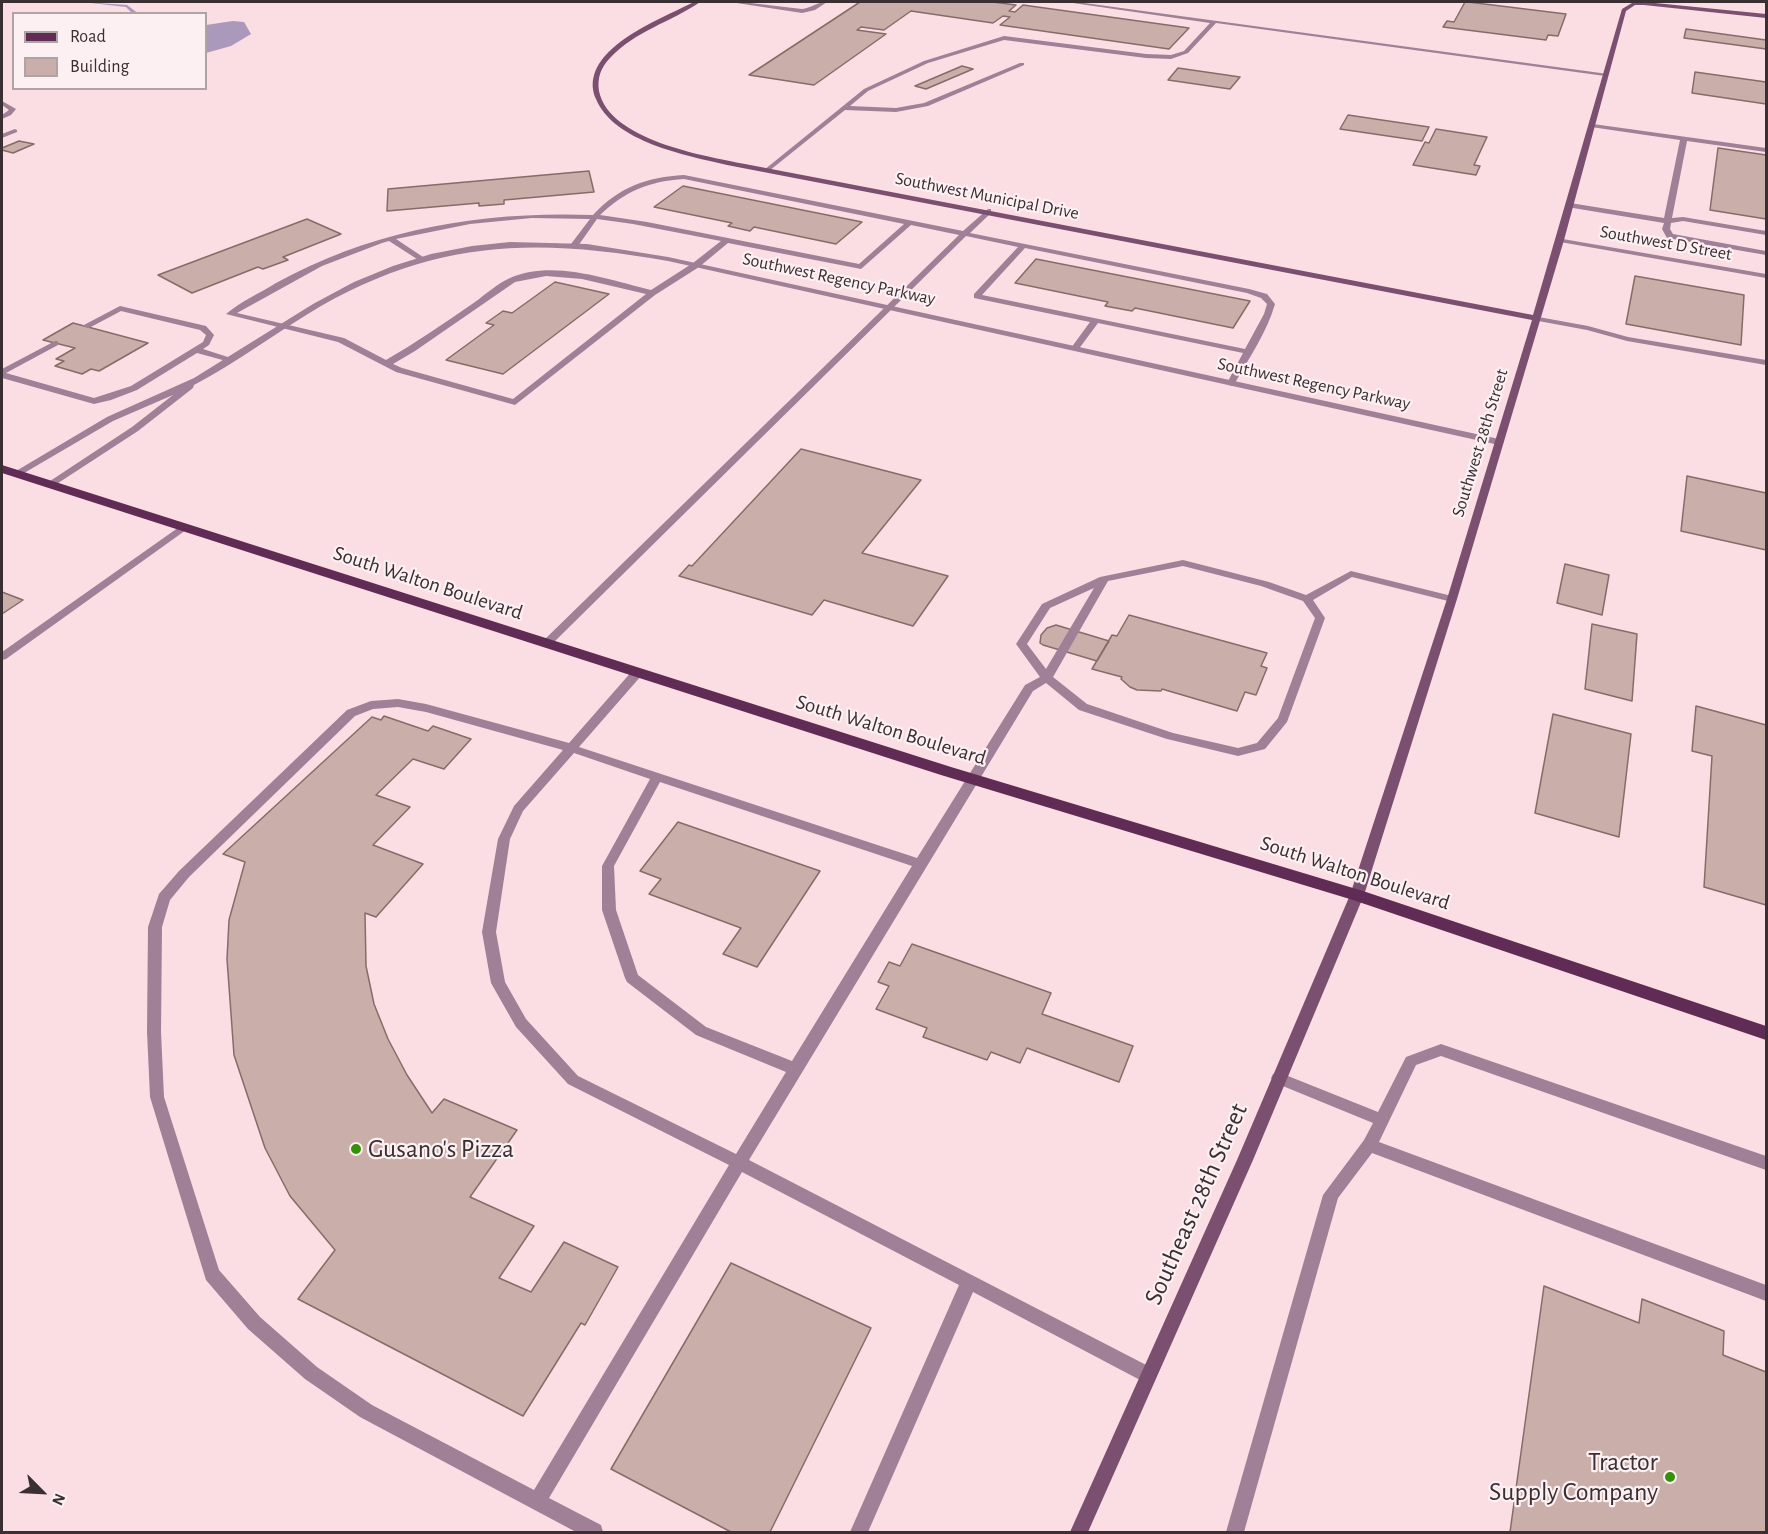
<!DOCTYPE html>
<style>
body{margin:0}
#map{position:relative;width:1768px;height:1534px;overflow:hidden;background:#fbdde4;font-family:"Alegreya Sans",sans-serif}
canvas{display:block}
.frame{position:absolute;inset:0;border:3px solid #3a2f32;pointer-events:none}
.legend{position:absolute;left:12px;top:12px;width:195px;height:78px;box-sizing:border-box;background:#fcf0f2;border:2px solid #aea3a5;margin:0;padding:8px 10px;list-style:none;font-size:18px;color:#3a2f32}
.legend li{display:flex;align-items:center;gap:12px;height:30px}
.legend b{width:30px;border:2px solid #aea3a5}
.north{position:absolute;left:12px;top:1462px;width:60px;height:60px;-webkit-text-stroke:4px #fcf0f2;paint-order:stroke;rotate:114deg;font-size:16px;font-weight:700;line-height:24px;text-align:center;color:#3a2f32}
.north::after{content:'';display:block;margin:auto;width:21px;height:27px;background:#3a2f32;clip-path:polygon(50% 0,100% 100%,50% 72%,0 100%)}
</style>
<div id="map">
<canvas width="1768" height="1534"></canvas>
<div class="frame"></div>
<ul class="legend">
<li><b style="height:8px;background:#602c55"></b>Road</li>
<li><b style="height:16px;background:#caaea9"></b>Building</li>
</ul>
<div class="north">N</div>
</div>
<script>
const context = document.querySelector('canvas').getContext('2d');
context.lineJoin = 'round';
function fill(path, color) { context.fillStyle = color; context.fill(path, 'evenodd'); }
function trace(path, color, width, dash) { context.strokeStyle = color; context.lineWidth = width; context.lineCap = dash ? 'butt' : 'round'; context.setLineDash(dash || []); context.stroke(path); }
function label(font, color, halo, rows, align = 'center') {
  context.font = font + ' "Alegreya Sans",sans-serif'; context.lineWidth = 4.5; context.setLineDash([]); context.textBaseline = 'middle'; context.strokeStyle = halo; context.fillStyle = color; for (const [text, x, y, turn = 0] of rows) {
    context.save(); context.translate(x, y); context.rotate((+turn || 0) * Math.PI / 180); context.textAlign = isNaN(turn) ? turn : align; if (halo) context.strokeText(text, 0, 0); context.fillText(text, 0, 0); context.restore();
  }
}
fill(new Path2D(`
 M233 21 244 22 251 34 231 46 206 53V25Z`), '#aa99ba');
fill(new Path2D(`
 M82 2 127 5 139 14H133L126 7Z`), '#aa99ba');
const building = new Path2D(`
 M860 2H993L1016 5 1009 11 1015 12 1023 5 1189 28 1169 49 1000 25 1010 17 1003 16 993 23 911 11 884 30 861 27 857 30 886 34 814 85 749 75Z
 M1465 2H1468L1566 14 1558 36 1548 35 1546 40 1443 27 1447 21 1454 22Z
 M1686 29 1766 40V49L1684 38Z
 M962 66 973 69 926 89 915 86Z
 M1178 68 1240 77 1230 89 1168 80Z
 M1695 72 1766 82V104L1692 93Z
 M1348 115 1429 127 1422 141 1340 129Z
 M1436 129 1487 137 1474 165 1480 166 1476 175 1413 165 1425 142 1429 143Z
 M19 141 34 144 13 153 2 150V148Z
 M1718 148 1766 155V219L1710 210Z
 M589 171 594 192 504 200V204L479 206V203L387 211 388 189Z
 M683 186 862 222 836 244 754 227 750 231 728 226 732 223 654 207Z
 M307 219 341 234 283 257 288 260 263 269 258 267 192 293 158 275Z
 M1036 259 1250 301 1233 328 1135 308 1132 311 1105 306 1108 302 1015 283Z
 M1635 276 1744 295 1741 345 1626 324Z
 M555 282 609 294 503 374 446 360 494 325 486 323 503 311 512 313Z
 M73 323 148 343 99 371 91 369 82 374 55 366 64 361 56 359 75 348 43 340Z
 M801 449 921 480 862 553 948 576 913 626 824 600 812 615 679 576 689 565 692 566Z
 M1687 476 1766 493V550L1681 531Z
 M1565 564 1609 575 1602 615 1557 603Z
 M2 592 23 600 2 614Z
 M1129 615 1267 653 1261 666 1267 668 1256 695 1245 692 1237 711 1162 689 1161 691 1137 690 1130 687 1121 679 1122 677 1092 669 1112 635 1117 636Z
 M1592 624 1637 634 1632 701 1585 689Z
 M1056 625 1109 641 1097 661 1043 645 1040 643 1041 635 1047 628Z
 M1696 706 1766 725V905L1704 887 1712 756 1692 751Z
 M1553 714 1631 734 1619 837 1535 813Z
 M384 716 428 731 433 726 471 739 444 769 413 759 376 795 410 807 373 845 423 864 376 917 365 913 366 966 374 1004 388 1039 407 1075 432 1113 444 1099 517 1130 470 1197 534 1226 499 1278 531 1292 564 1242 618 1267 585 1325 581 1323 523 1416 298 1299 335 1250 290 1196 265 1148 234 1055 227 959 229 920 245 862 223 854 372 717 381 720Z
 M678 822 820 871 757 967 723 954 741 928 649 894 661 879 640 871Z
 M912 944 1051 993 1042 1014 1133 1046 1119 1082 1027 1048 1020 1063 991 1052 987 1060 923 1037 927 1028 876 1009 889 986 878 982 889 962 900 966Z
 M731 1263 871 1328 770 1532H731L611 1469Z
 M1544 1286 1639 1323 1642 1299 1724 1331 1723 1355 1766 1372V1532H1510Z`);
fill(building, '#caaea9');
trace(building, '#866c68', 1.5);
fill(new Path2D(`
 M730 2H742L802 9C811 8 819 1 827 2L815 10 802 13Z
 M1066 2H1077L1608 74 1605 76 1216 23 1188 53 1171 59 1146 58 1004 40 928 63 868 91 850 106 896 108 924 103 1020 63H1024V65L928 106 896 112 845 110 769 171 764 170 864 89 924 61 1004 36 1146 54 1171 55 1184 51 1210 23Z
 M2 101 16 109 11 115 2 119V115L9 110 2 105Z
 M1593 124 1766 148V152L1687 141 1672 218 1683 217 1766 231V235L1683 221 1671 223 1670 229 1673 234 1766 251V255L1667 238 1662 229 1664 223 1567 207 1566 205 1570 203 1664 218 1680 140 1591 127 1590 126Z
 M15 129 17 130V132L2 138V134Z
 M684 175 963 231 988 209H991V213L970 233 1249 289 1267 294 1275 304C1267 332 1249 358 1235 383L1231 386 1227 383 1243 353 1098 323 1078 350 1075 351 1071 348 1090 322 974 298V294L1018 247 966 236 550 646H542L541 644 542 642 959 235 911 225 861 269 728 243 699 267 655 295 515 405 396 372 338 342 226 314C240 302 260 293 276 283 374 229 482 211 593 215 619 187 647 177 684 175ZM684 179 904 224 859 264 647 222 600 215C625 191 650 181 684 179ZM532 218 590 219 571 244 575 246H578L597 219 633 224 721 241 693 263 651 290C608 280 554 259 510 278 498 283 486 294 475 302 446 322 417 342 386 360L344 338 237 313 322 266 382 243 389 241 420 261H423V257L396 239 470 224ZM1025 248 1247 293 1261 298 1267 304 1264 314 1245 349 982 295ZM546 276 582 279 646 294 513 399 402 368 393 364 415 351 515 282Z
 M120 306 206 326 214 335 209 345 203 349 234 359 230 362 197 353 137 390 111 400 94 404 2 378V369L55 341H58V345L6 373 94 398 131 386 203 342 206 335 200 330 121 311 89 328 82 326Z
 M1533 316 1588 326 1628 337 1766 360V365L1627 341 1587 330 1533 320Z
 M182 525 187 528 186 530 6 659 2 660V652Z
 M1183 560 1269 582 1306 595 1351 571 1456 597 1457 599 1452 602 1352 577 1313 600 1325 618 1287 722 1265 749 1238 756 1167 739 1079 710 1046 683 1033 691 749 1160 1154 1369 1157 1375 1154 1381 1148 1384 1142 1381 973 1292 868 1532H850L959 1285 742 1172 549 1498 601 1525 603 1532H576L360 1417 305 1379 248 1329 206 1280 150 1097 147 1032 148 927 159 894 179 871 347 710 371 701 398 699 426 704 569 743 633 670 637 669 643 673 641 676 579 747 917 858 1025 685 1040 677 1016 644 1042 604 1100 577ZM1183 566 1261 586 1303 601 1315 618 1278 718 1257 743 1238 748 1173 733 1087 704 1053 677 1108 581ZM1094 588 1046 669 1027 644 1050 608ZM398 707 426 712 563 750 514 806 498 839 482 932 491 983 516 1027 568 1084 729 1165 534 1490 372 1405 317 1367 260 1317 219 1270 164 1097 161 1032 162 927 170 900 189 877 355 716 373 709ZM574 753 650 779 602 866V910L625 978 627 982 696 1035 786 1072 736 1154 578 1076 526 1019 505 982 496 932 510 839 523 811ZM660 782 912 866 792 1061 706 1027 638 975 616 910 614 866Z
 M1441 1044 1766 1156V1170L1441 1056 1416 1065 1379 1142 1766 1285V1301L1372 1153 1338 1198 1244 1532H1226L1323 1195 1364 1140 1373 1123 1273 1082 1271 1078 1273 1074 1278 1072 1378 1112 1406 1057Z`), '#9f8096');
fill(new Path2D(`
 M1557 238 1766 274V278L1560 242H1557Z
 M510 242 587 244 668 257 1499 439 1504 442 1499 445 668 261C538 238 439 239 321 306 278 331 238 362 194 385L193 388 138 431 52 487H46L44 485 132 427 173 395 113 421 19 476H13L11 474 107 417 194 378 313 304 354 282 393 266 431 254 472 246Z`), '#9f8096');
fill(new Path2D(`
 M694 2H700C671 22 635 31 610 58 601 67 597 78 599 91 609 140 704 156 745 164L1533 315 1622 9 1632 3 1645 2 1766 14V18L1644 5H1635L1626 11 1564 240 1457 599 1364 895 1253 1160 1088 1532H1070L1237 1160 1350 895 1447 599 1532 320 727 165C685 155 614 142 596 99 589 84 594 69 604 57 627 31 664 17 694 2Z`), '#7b4f70');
fill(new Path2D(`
 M2 465 951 767 1363 891 1766 1026V1040L1353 900 941 775 2 473Z`), '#602c55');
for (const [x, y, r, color] of [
 [356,1149,6,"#349108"],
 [1670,1477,6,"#349108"]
]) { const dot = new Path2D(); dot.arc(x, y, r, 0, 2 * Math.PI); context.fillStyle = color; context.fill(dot); trace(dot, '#fcf0f2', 2); }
label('18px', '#3a2f32', '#fcf0f2', [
 ["Southwest Municipal Drive",987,196,11],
 ["Southwest D Street",1666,243,10],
 ["Southwest Regency Parkway",839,279,12],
 ["Southwest Regency Parkway",1314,384,12],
 ["Southwest 28th Street",1480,443,-73]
]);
label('21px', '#3a2f32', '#fcf0f2', [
 ["South Walton Boulevard",428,583,18],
 ["South Walton Boulevard",891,730,17],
 ["South Walton Boulevard",1355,873,18]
]);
label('26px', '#3a2f32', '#fcf0f2', [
 ["Gusano's Pizza",368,1149],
 ["Tractor",1658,1462,"right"],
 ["Supply Company",1658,1492,"right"]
], 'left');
label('26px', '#3a2f32', '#fcf0f2', [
 ["Southeast 28th Street",1196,1204,-66]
]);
</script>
